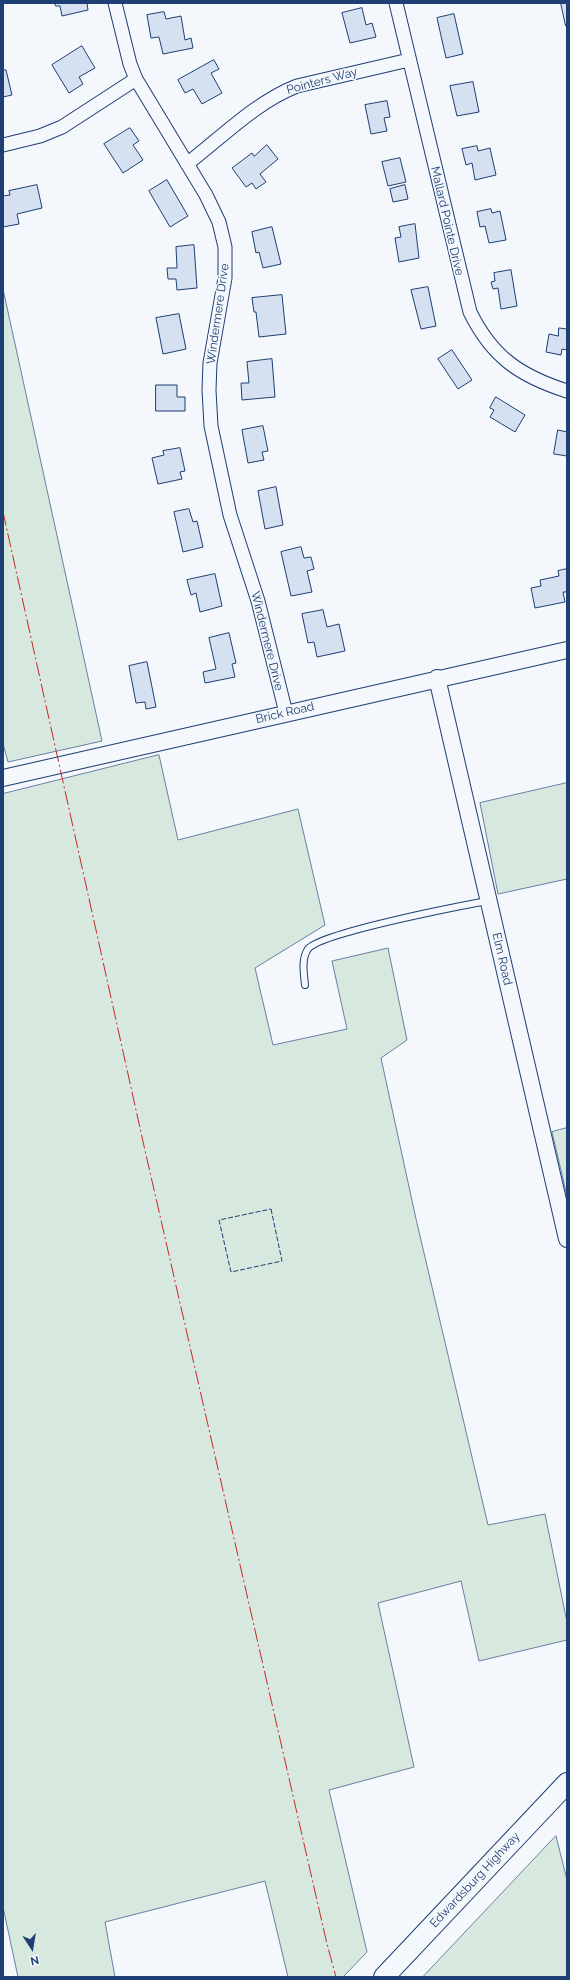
<!DOCTYPE html>
<style>
body{margin:0}
#map{position:relative;width:570px;height:1980px;overflow:hidden;background:#f4f7fb;font-family:Raleway,sans-serif}
canvas{display:block}
.frame{position:absolute;inset:0;border:4px solid #1d3f73;pointer-events:none}
.north{position:absolute;left:12px;top:1928px;width:40px;height:40px;-webkit-text-stroke:3px #f4f7fb;paint-order:stroke;rotate:168deg;font-size:11px;font-weight:700;line-height:16px;text-align:center;color:#1d3f73}
.north::after{content:'';display:block;margin:auto;width:14px;height:18px;background:#1d3f73;clip-path:polygon(50% 0,100% 100%,50% 72%,0 100%)}
</style>
<div id="map">
<canvas width="570" height="1980"></canvas>
<div class="frame"></div>
<div class="north">N</div>
</div>
<script>
const context = document.querySelector('canvas').getContext('2d');
context.lineJoin = 'round';
function fill(path, color) { context.fillStyle = color; context.fill(path, 'evenodd'); }
function trace(path, color, width, dash) { context.strokeStyle = color; context.lineWidth = width; context.lineCap = dash ? 'butt' : 'round'; context.setLineDash(dash || []); context.stroke(path); }
function label(font, color, halo, rows, align = 'center') {
  context.font = font + ' Raleway,sans-serif'; context.lineWidth = 3; context.setLineDash([]); context.textBaseline = 'middle'; context.strokeStyle = halo; context.fillStyle = color; for (const [text, x, y, turn = 0] of rows) {
    context.save(); context.translate(x, y); context.rotate((+turn || 0) * Math.PI / 180); context.textAlign = isNaN(turn) ? turn : align; if (halo) context.strokeText(text, 0, 0); context.fillText(text, 0, 0); context.restore();
  }
}
const green = new Path2D(`
 M3 289 102 741 8 762 3 744Z
 M159 755 178 840 298 809 325 925 255 968 273 1045 347 1029 332 961 388 948 407 1040 381 1058 416 1219 488 1525 545 1514 567 1622V1640L479 1661 461 1581 378 1603 414 1767 329 1790 367 1952 343 1977H288L265 1881 105 1922 115 1977H18L3 1907V794Z
 M567 783V879L498 894 480 803Z
 M567 1128V1196L552 1132Z
 M556 1836 567 1880V1977H423Z`);
fill(green, '#d7e8df');
trace(green, '#687fa3', 1);
const building = new Path2D(`
 M55 3H87L88 10 62 16 60 6H56Z
 M561 3H567V26H566Z
 M362 8 366 25 372 23 376 37 350 43 342 13Z
 M164 12 166 19 181 16 185 40 191 38 193 48 163 54 159 37 151 38 147 15Z
 M454 14 463 54 446 58 437 18Z
 M82 46 95 68 79 77 83 84 69 93 52 65Z
 M214 60 219 69 211 73 222 93 202 104 193 89 185 93 178 80Z
 M3 70H6L12 95 3 97Z
 M473 82 479 112 457 116 450 86Z
 M387 101 390 117 384 118 387 131 371 134 365 105Z
 M130 128 139 141 133 145 143 160 123 173 104 144Z
 M267 145 278 159 260 174 266 182 256 189 252 183 246 187 232 168 252 153 254 156Z
 M477 146 478 151 490 148 496 175 475 180 472 163 466 165 462 149Z
 M400 158 406 182 388 186 382 162Z
 M167 180 188 216 170 227 149 191Z
 M37 185 42 208 17 214 19 224 3 227V196L10 195 9 191Z
 M405 185 408 199 393 202 390 189Z
 M491 209 492 213 500 211 506 240 489 243 485 226 480 227 477 212Z
 M415 224 419 258 399 262 395 238 401 237 399 227Z
 M272 227 281 264 263 268 259 252 256 253 252 232Z
 M194 245 197 288 177 290 176 279H168L167 268H177L176 247Z
 M511 270 517 306 501 309 498 288 493 289 491 282 495 281 494 273Z
 M428 287 436 326 421 329 411 290Z
 M282 295 286 334 259 337 256 312H254L252 298Z
 M179 314 186 349 163 354 156 318Z
 M559 328 567 329V350L562 349 561 355 546 352 549 334 558 336Z
 M452 350 472 380 458 389 438 359Z
 M272 359 275 397 242 400 241 383H249L247 362Z
 M156 385H177V397H185V411H156Z
 M496 397 525 415 515 432 490 417 494 410 490 408Z
 M263 426 268 451 262 452 264 460 248 463 242 430Z
 M558 430 567 432V456L554 454Z
 M180 448 185 471 180 472 182 479 158 484 152 458 164 455 163 451Z
 M276 487 283 525 265 529 258 491Z
 M189 509 193 522 197 521 203 547 183 552 174 512Z
 M301 547 304 558 311 557 314 569 307 571 312 592 291 596 281 552Z
 M567 569V592H563L565 602 535 608 531 588 541 586 540 580 559 576 558 571Z
 M215 574 222 606 200 612 196 593 191 595 187 580Z
 M323 610 327 627 339 624 345 651 317 657 314 642 308 643 302 614Z
 M229 633 236 663 232 664 235 677 205 683 203 672 216 669 209 638Z
 M147 662 156 707 146 709 145 702 136 703 129 666Z`);
fill(building, '#d5e0f0');
trace(building, '#1d3f73', 1);
const service = new Path2D(`
 M305 985C304 974 301 959 308 949 320 933 460 906 487 901`);
const minor = new Path2D(`
 M115 3 130 64 136 79 206 195 219 222 225 247V278L210 363 209 390 211 426 230 515 258 601 286 713
 M396 3 470 312C492 357 520 376 567 391
 M3 145 40 136 62 127 136 79
 M187 164C222 137 256 102 297 86L409 60`);
const tertiary = new Path2D(`
 M437 678 567 1239
 M3 778 567 650`);
const primary = new Path2D(`
 M384 1977 567 1783`);
trace(service, '#1d3f73', 8);
trace(minor, '#1d3f73', 15);
trace(tertiary, '#1d3f73', 18);
trace(primary, '#1d3f73', 22);
trace(service, '#f4f7fb', 6);
trace(minor, '#f4f7fb', 13);
trace(tertiary, '#f4f7fb', 16);
trace(primary, '#f4f7fb', 20);
trace(new Path2D(`
 M271 1209 282 1261 231 1272 219 1220Z`), '#1d3f73', 1, [5, 2]);
trace(new Path2D(`
 M3 512 144 1146 327 1944 336 1977`), '#c62828', 1, [14, 3, 2, 3]);
label('12px', '#1d3f73', '#f4f7fb', [
 ["Pointers Way",322,81,-15],
 ["Mallard Pointe Drive",447,221,77],
 ["Windermere Drive",218,314,-82],
 ["Windermere Drive",267,641,76],
 ["Brick Road",285,713,-13],
 ["Elm Road",502,959,77],
 ["Edwardsburg Highway",475,1880,-47]
]);
</script>
